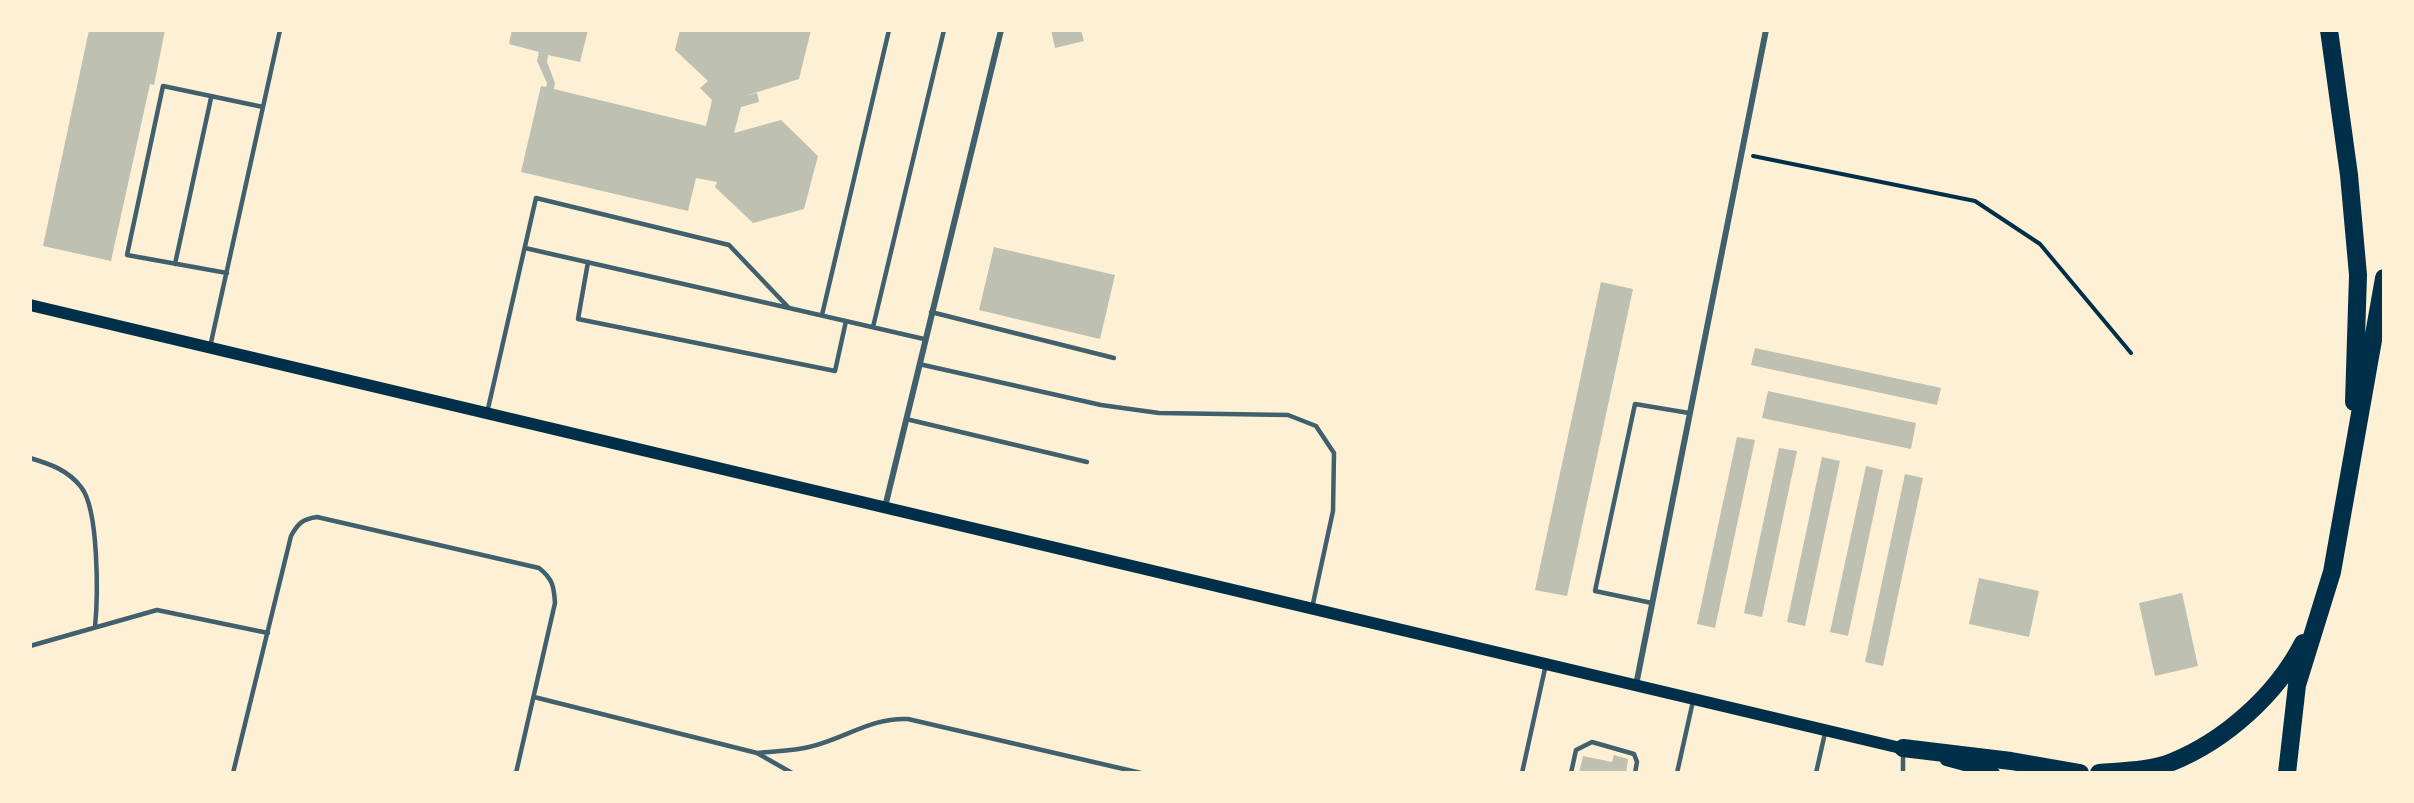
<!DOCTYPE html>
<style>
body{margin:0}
#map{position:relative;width:2414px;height:803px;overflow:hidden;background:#fdf0d5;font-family:Bitter,serif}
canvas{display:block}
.frame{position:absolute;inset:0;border:32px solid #fdf0d5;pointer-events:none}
</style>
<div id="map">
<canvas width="2414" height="803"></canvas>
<div class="frame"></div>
</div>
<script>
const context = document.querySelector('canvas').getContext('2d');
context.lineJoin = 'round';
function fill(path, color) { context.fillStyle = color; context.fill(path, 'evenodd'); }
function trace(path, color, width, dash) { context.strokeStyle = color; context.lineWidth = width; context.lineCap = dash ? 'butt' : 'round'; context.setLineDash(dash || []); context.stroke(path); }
fill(new Path2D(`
 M89 30H165L154 85 150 84 111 261 43 246Z
 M512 30H588L580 62 548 55 547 62 555 83 554 89 706 126 712 100 700 88 708 81 675 50 680 30H811L799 79 745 96 757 93 759 102 741 107 734 133 781 120 818 156 804 209 753 223 715 187 717 182 696 178 688 211 521 172 541 86 546 87 547 83 537 61 539 52 509 44Z
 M1051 30H1081L1084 41 1055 48Z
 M994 247 1115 275 1100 339 979 310Z
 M1601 282 1633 289 1567 596 1535 590Z
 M1755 348 1941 388 1937 405 1751 365Z
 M1768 391 1916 423 1911 449 1762 418Z
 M1737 437 1755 440 1715 628 1697 624Z
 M1779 448 1797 451 1762 617 1744 613Z
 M1822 457 1840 461 1805 626 1787 622Z
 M1866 466 1883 470 1848 636 1830 632Z
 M1905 474 1923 478 1883 666 1865 662Z
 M1979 578 2039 591 2029 637 1969 624Z
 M2182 593 2198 666 2155 676 2139 603Z
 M1614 755 1628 759 1626 773H1579L1583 756 1612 762Z`), '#bec0b2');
trace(new Path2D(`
 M1753 156 1975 201 2040 244 2131 353`), '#003049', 4);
trace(new Path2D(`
 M525 248 789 308
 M588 262 578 319 835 371 846 321
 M175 264 211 98
 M227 273 127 255 163 86 263 107
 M931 312 1114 358
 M822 315 889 30
 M873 327 944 30
 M210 347 280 30
 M919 364 1101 405 1159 413 1288 415 1316 426 1334 453 1333 511 1312 608
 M487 413 536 198 729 245 789 308 924 339
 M906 419 1087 462
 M30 458C50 464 68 470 81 487 99 509 98 597 95 627
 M1652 603 1595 591 1635 404 1689 413
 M30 646 157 610 268 633
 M534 697 757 753 792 773
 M1903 752V773
 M757 753C774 751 793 751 809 747 844 739 872 717 908 719L1141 773
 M233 773 291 536C298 523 303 519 317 517L539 568C553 579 554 587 555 603L516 773
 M1522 773 1546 664
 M1571 773 1576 750 1592 742 1634 754 1637 762 1635 773
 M1677 773 1693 701
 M1816 773 1825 733`), '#3f606c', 4.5);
trace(new Path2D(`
 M885 507 1001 30
 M1636 685 1766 30`), '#3f606c', 6);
trace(new Path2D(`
 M30 305 1909 750
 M1946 760 1994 773`), '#003049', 12);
trace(new Path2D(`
 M2329 30 2349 175 2358 275 2354 402
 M1903 748 2011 761 2080 773
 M2099 773C2122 771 2150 771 2172 762 2226 740 2277 694 2303 643
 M2287 773 2297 685 2332 572 2384 278`), '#003049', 18);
</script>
